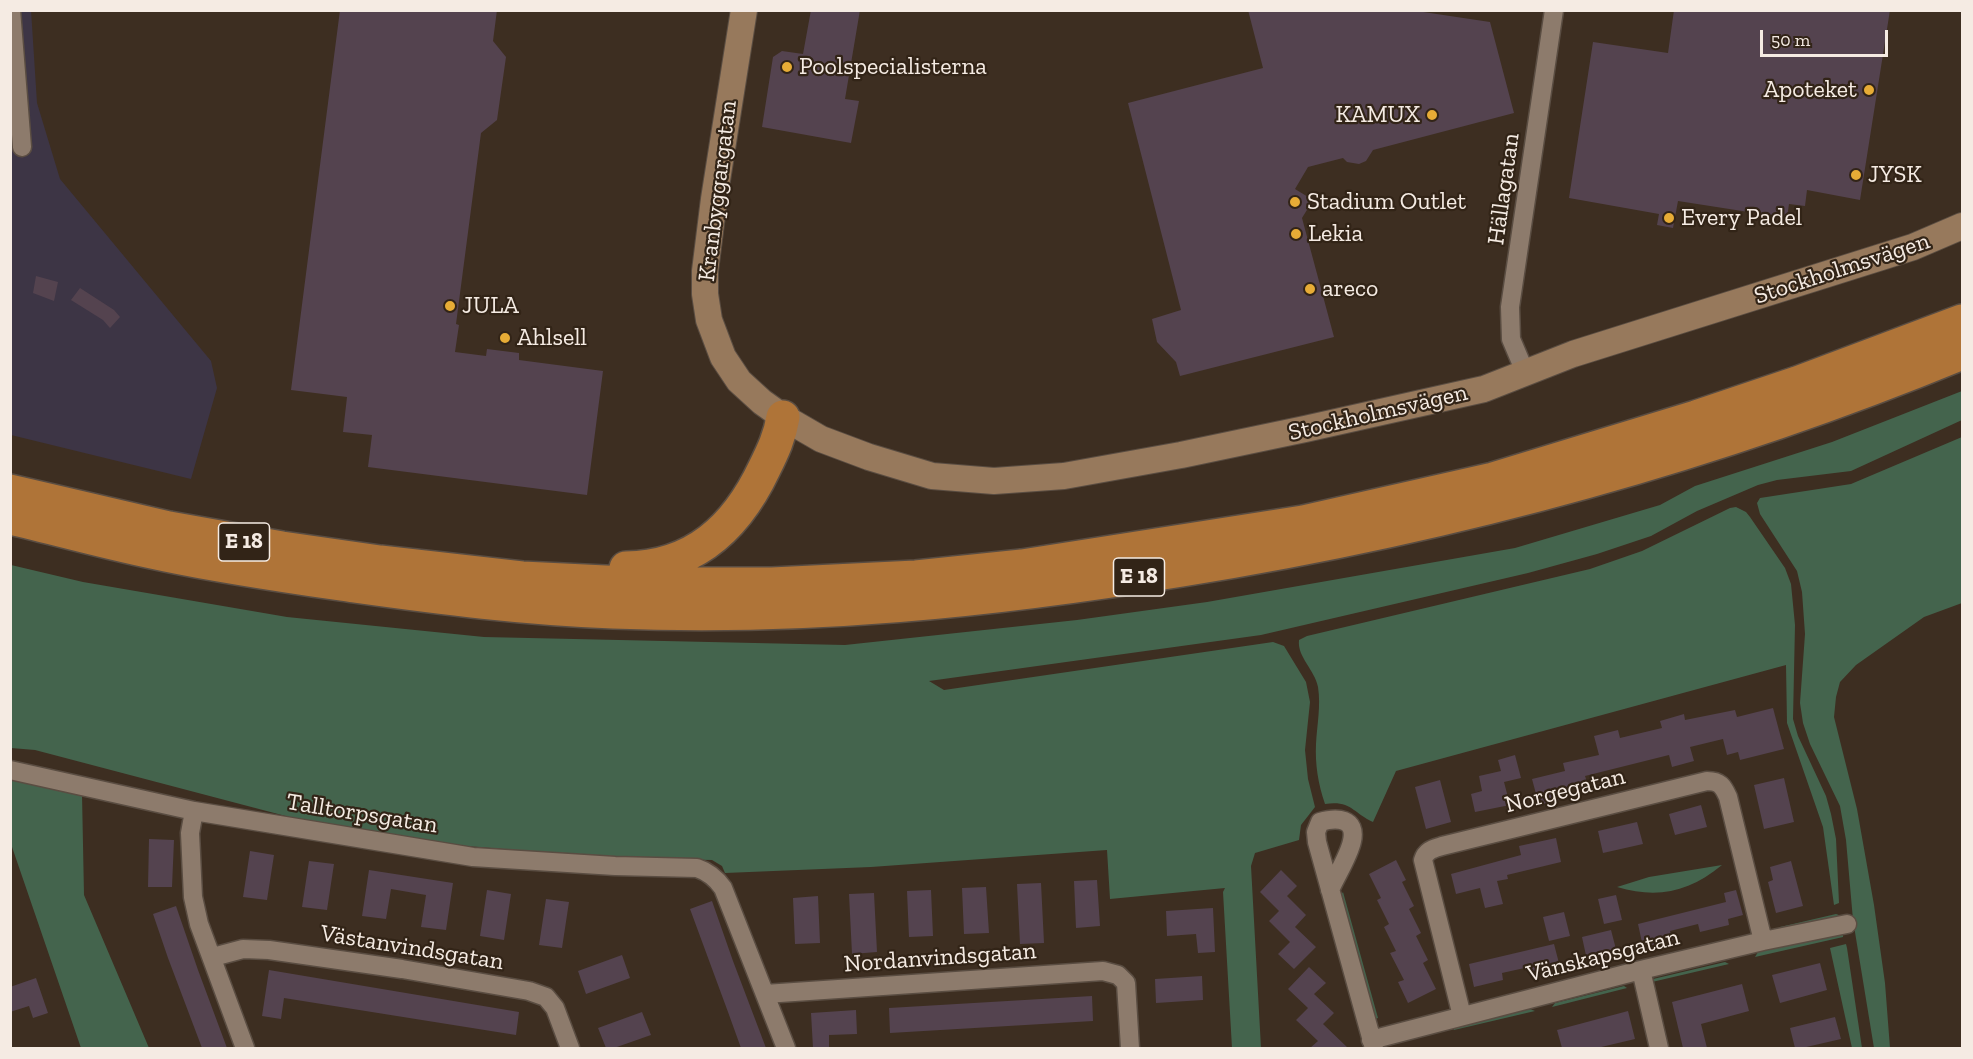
<!DOCTYPE html>
<meta charset="utf-8">
<style>
body{margin:0}
#map{position:relative;width:1973px;height:1059px;overflow:hidden;background:#3d2e21;font-family:"Zilla Slab",serif}
canvas{display:block}
.frame{position:absolute;inset:0;border:12px solid #f5ebe3;pointer-events:none}
.scale{position:absolute;left:1760px;top:30px;width:128px;height:27px;box-sizing:border-box;border:3px solid #f5ebe3;border-top:0;padding-left:8px;font-size:18px;line-height:21px;white-space:nowrap;color:#f5ebe3;-webkit-text-stroke:4px #322417;paint-order:stroke}
</style>
<div id="map">
<canvas width="1973" height="1059"></canvas>
<div class="frame"></div>
<div class="scale">50 m</div>
</div>
<script>
const context = document.querySelector('canvas').getContext('2d');
context.lineJoin = 'round';
function fill(path, color) { context.fillStyle = color; context.fill(path, 'evenodd'); }
function trace(path, color, width, dash) { context.strokeStyle = color; context.lineWidth = width; context.lineCap = dash ? 'butt' : 'round'; context.setLineDash(dash || []); context.stroke(path); }
function label(font, color, halo, rows, align = 'center') {
  context.font = font + ' "Zilla Slab",serif'; context.lineWidth = 4.5; context.setLineDash([]); context.textBaseline = 'middle'; context.strokeStyle = halo; context.fillStyle = color; for (const [text, x, y, turn = 0] of rows) {
    context.save(); context.translate(x, y); context.rotate((+turn || 0) * Math.PI / 180); context.textAlign = isNaN(turn) ? turn : align; if (halo) context.strokeText(text, 0, 0); context.fillText(text, 0, 0); context.restore();
  }
}
fill(new Path2D(`
 M31 10 37 103 60 179 211 361 217 388 191 479 11 435 10 11Z`), '#3d3545');
fill(new Path2D(`
 M1962 391V420L1851 471 1777 480 1758 485 1697 511 1651 536 1597 554 1528 573 1261 635 929 681 944 690 1273 642 1284 646 1306 682 1310 702 1305 750 1308 779 1315 807 1301 825 1299 840 1255 853 1251 866 1261 1048H1232L1223 892 1225 888 1110 899 1107 850 871 867 725 873 722 866 712 860 614 858 466 846 297 819 35 750 11 748V565L83 582 287 617 484 637 845 645 1077 620 1207 602 1515 548 1660 505 1695 486 1832 442Z
 M1962 437V603L1924 617 1856 665 1840 682 1836 697 1834 717 1857 809 1874 905 1885 983 1890 1048H1874L1853 920 1846 840 1840 806 1810 744 1803 723 1800 703 1805 634 1802 592 1797 571 1760 514 1757 503 1760 498 1851 484Z
 M1736 507 1746 512 1750 517 1785 568 1791 584 1795 625 1793 719 1798 736 1826 796 1831 814 1836 839 1839 903 1834 905 1823 827 1787 723 1786 665 1396 771 1373 822C1353 813 1351 800 1325 804 1318 784 1315 764 1316 744 1317 725 1321 706 1318 687 1315 670 1297 657 1299 640L1307 636 1590 569 1642 551 1730 508Z
 M10 778 82 794 84 895 149 1048H81L11 844Z
 M1722 865C1689 892 1658 899 1617 887L1649 877Z
 M1343 892 1378 1018 1375 1019 1343 904 1341 895Z
 M1836 914 1839 915 1841 924 1785 930 1780 927Z
 M1840 934H1843V937L1755 957 1758 952Z
 M1846 944 1847 948 1862 1048H1852L1830 948Z
 M1725 962 1729 964 1652 982 1653 979Z
 M1624 986 1627 988 1552 1007 1555 1003Z
 M1530 1009 1535 1011 1454 1030 1453 1028Z`), '#44644d');
fill(new Path2D(`
 M340 10H497L493 41 506 57 497 120 481 133 456 324 459 325 455 352 486 356 487 349 519 353V360L603 371 587 495 368 467 372 435 343 432 347 397 291 390Z
 M811 10H860L845 99 859 101 851 143 762 127 773 57 782 51 803 54Z
 M1248 10H1410L1490 22 1514 113 1373 150 1366 161 1359 164 1347 162 1343 158 1308 167 1295 189 1313 200 1302 218 1334 337 1180 376 1176 362 1157 342 1152 319 1181 310 1128 103 1263 68Z
 M1674 10H1890L1860 200 1807 190 1805 206 1789 204 1787 218 1678 201 1673 228 1657 225 1659 214 1569 198 1593 42 1668 53Z
 M36 276 58 282 54 301 33 293Z
 M80 288 114 310 120 317 110 328 103 320 71 300Z
 M1773 708 1784 749 1740 760 1738 752 1727 755 1723 739 1690 747 1694 761 1672 767 1669 755 1585 776 1587 782 1568 786 1571 797 1539 805 1532 779 1565 771 1563 763 1599 755 1594 736 1618 730 1620 738 1662 728 1660 721 1684 714 1685 720 1735 710 1737 717Z
 M1515 755 1521 778 1504 782 1510 805 1475 812 1471 794 1482 791 1479 776 1501 771 1498 760Z
 M1784 778 1794 822 1764 829 1754 785Z
 M1440 780 1451 822 1426 829 1415 787Z
 M1701 805 1707 827 1675 835 1669 814Z
 M1637 822 1643 844 1603 853 1598 831Z
 M1556 838 1561 862 1507 875 1508 879 1497 881 1503 904 1485 908 1480 888 1456 894 1451 874 1521 855 1519 846Z
 M149 839 174 840 172 887H148Z
 M250 851 274 855 267 900 243 897Z
 M1396 860 1406 880 1402 882 1414 906 1409 909 1421 933 1416 936 1428 960 1423 963 1436 989 1408 1003 1398 982 1404 980 1390 953 1396 951 1384 927 1389 924 1377 900 1381 898 1369 874Z
 M309 861 334 864 327 910 302 907Z
 M1791 861 1803 906 1776 913 1768 882 1773 880 1770 867Z
 M369 870 453 883 446 930 421 927 426 895 391 889 386 919 362 916Z
 M1281 870 1297 886 1287 896 1306 915 1295 927 1316 947 1294 969 1278 954 1290 942 1269 921 1279 911 1260 892Z
 M1097 880 1100 926 1076 928 1074 881Z
 M1041 883 1044 943 1020 944 1017 884Z
 M986 887 989 933 964 934 962 888Z
 M487 890 511 894 504 940 480 936Z
 M931 890 933 936 909 937 907 891Z
 M1736 890 1743 915 1728 919 1729 925 1700 932 1698 924 1670 931 1673 940 1643 947 1638 924 1726 902 1724 893Z
 M874 893 877 952 852 954 849 894Z
 M1616 895 1622 920 1604 924 1598 899Z
 M818 896 820 943 795 944 793 898Z
 M546 899 569 902 562 948 539 945Z
 M712 901 733 961 766 1048H741L728 1012 690 909Z
 M176 906 198 970 227 1048H202L168 958 153 914Z
 M1213 908 1215 952 1198 953 1196 934 1167 936 1166 911Z
 M1564 912 1570 936 1549 941 1543 917Z
 M1611 930 1617 953 1587 960 1582 937Z
 M1554 944 1560 967 1531 974 1529 967 1502 973 1503 980 1474 987 1469 964Z
 M622 955 630 978 586 994 578 971Z
 M1820 963 1827 990 1780 1003 1772 975Z
 M1309 967 1326 983 1314 994 1334 1013 1323 1024 1348 1048H1310L1318 1041 1296 1020 1308 1008 1288 989Z
 M269 970 519 1012 516 1035 284 998 281 1019 262 1016Z
 M1202 976 1203 1000 1156 1003 1155 979Z
 M36 978 48 1013 33 1018 29 1006 10 1012V987Z
 M1742 984 1749 1011 1701 1024 1707 1048H1683L1672 1002Z
 M1092 996 1093 1021 890 1033 889 1008Z
 M856 1010 857 1034 829 1035V1048H813L811 1013Z
 M1628 1011 1635 1039 1597 1048H1562L1557 1030Z
 M642 1012 651 1035 614 1048H606L598 1028Z
 M1835 1017 1841 1039 1802 1048H1795L1790 1028Z`), '#54434f');
const street = new Path2D(`
 M11 10 22 147
 M1525 372 1511 339 1510 307 1554 10
 M10 770 194 811 473 857 615 866 697 868C709 872 716 878 723 888L786 1048
 M194 811 190 833 193 897 199 924 245 1048
 M1330 890C1336 876 1349 856 1352 841 1357 818 1337 817 1320 822L1316 832 1317 842 1374 1048
 M213 957 243 949 269 950 402 969 529 991 546 997 555 1008 570 1048
 M1641 970 1659 1048
 M765 994 1103 971 1118 975 1126 983 1130 1048
 M1462 1016 1423 860C1426 850 1433 849 1442 846L1707 781C1720 781 1723 786 1728 797L1763 941
 M1371 1040 1641 970 1763 941 1847 924`);
const secondary = new Path2D(`
 M744 10 714 199 705 271V294L709 320 723 357 739 381 762 402 783 417 821 439 869 457 932 476 994 481 1064 476 1181 455 1305 429 1484 389 1573 354 1913 247 1962 226`);
const highway = new Path2D(`
 M10 491 169 528 282 548 380 562 522 578 647 584H772L916 577 1022 566 1303 522 1493 479 1696 417 1797 383 1962 321
 M10 518C62 530 114 545 166 555 228 568 292 577 354 586 440 598 527 609 613 612 806 620 993 601 1182 570 1449 527 1712 456 1962 353
 M626 568C694 567 736 528 764 469 773 451 780 436 783 417`);
trace(street, '#5a4d42', 21);
trace(secondary, '#5a4d42', 28);
trace(highway, '#5a4d42', 36);
trace(street, '#8d7b6c', 18);
trace(secondary, '#97795c', 26);
trace(highway, '#af7438', 33);
for (const [x, y, r, color] of [
 [787,67,6,"#e7ac36"],
 [1869,90,6,"#e7ac36"],
 [1432,115,6,"#e7ac36"],
 [1856,175,6,"#e7ac36"],
 [1295,202,6,"#e7ac36"],
 [1669,218,6,"#e7ac36"],
 [1296,234,6,"#e7ac36"],
 [1310,289,6,"#e7ac36"],
 [450,306,6,"#e7ac36"],
 [505,338,6,"#e7ac36"]
]) { const dot = new Path2D(); dot.arc(x, y, r, 0, 2 * Math.PI); context.fillStyle = color; context.fill(dot); trace(dot, '#322417', 2); }
for (const [x, y, w] of [
 [244,542,51],
 [1139,577,51]
]) { const box = new Path2D(); box.roundRect(x - w / 2, y - 19, w, 38, 4.5); context.fillStyle = '#322417'; context.fill(box); trace(box, '#f5ebe3', 1.5); }
label('bold 22px', '#f5ebe3', null, [
 ["E 18",244,542],
 ["E 18",1139,577]
]);
label('24px', '#f5ebe3', '#322417', [
 ["Poolspecialisterna",799,67],
 ["Apoteket",1857,90,"right"],
 ["KAMUX",1420,115,"right"],
 ["JYSK",1868,175],
 ["Stadium Outlet",1307,202],
 ["Every Padel",1681,218],
 ["Lekia",1308,234],
 ["areco",1322,289],
 ["JULA",462,306],
 ["Ahlsell",517,338]
], 'left');
label('24px', '#f5ebe3', '#322417', [
 ["Hällagatan",1504,189,-82],
 ["Kranbyggargatan",718,191,-83],
 ["Stockholmsvägen",1842,269,-18],
 ["Stockholmsvägen",1378,413,-13],
 ["Norgegatan",1565,791,-14],
 ["Talltorpsgatan",362,814,9],
 ["Västanvindsgatan",412,948,9],
 ["Vänskapsgatan",1603,956,-14],
 ["Nordanvindsgatan",940,958,-4]
]);
</script>
